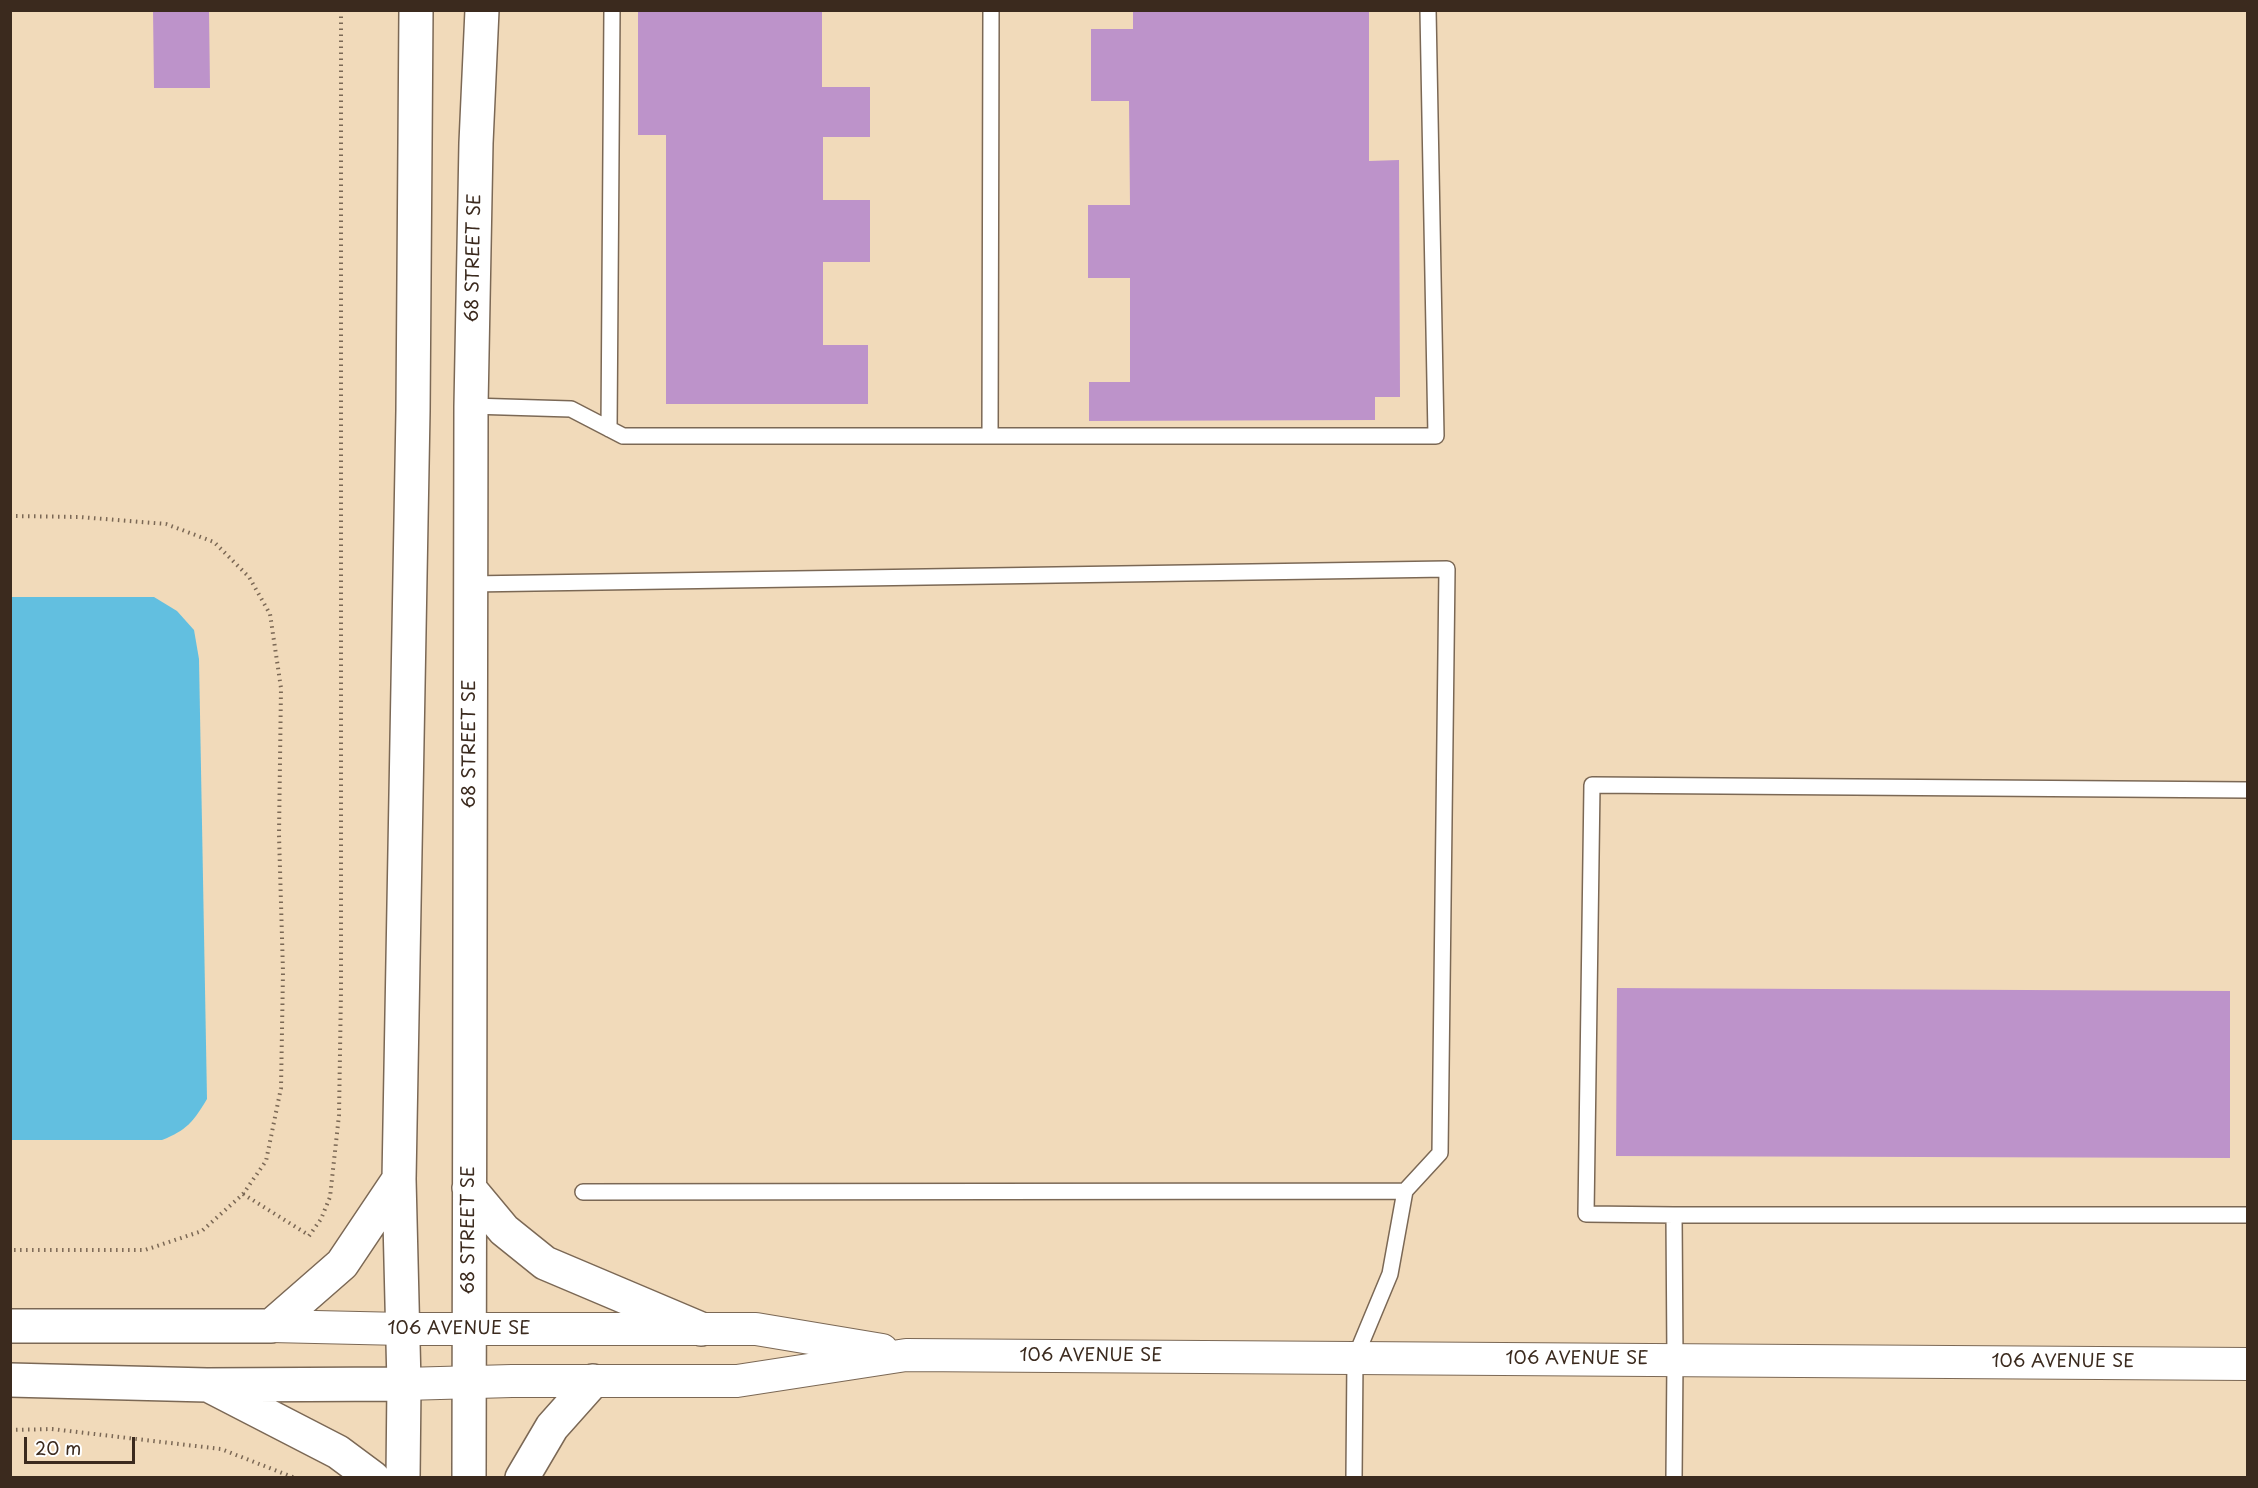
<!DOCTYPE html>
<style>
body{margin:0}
#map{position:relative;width:2258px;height:1488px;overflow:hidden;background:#f1daba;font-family:"Playpen Sans",sans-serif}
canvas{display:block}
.frame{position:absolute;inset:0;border:12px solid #3b2a1e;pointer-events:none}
.scale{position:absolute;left:24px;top:1437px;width:111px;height:27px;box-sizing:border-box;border:3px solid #3b2a1e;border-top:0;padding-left:8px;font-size:18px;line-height:21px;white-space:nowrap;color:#3b2a1e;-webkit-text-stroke:4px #fff;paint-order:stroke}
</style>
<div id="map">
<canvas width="2258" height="1488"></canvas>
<div class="frame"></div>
<div class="scale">20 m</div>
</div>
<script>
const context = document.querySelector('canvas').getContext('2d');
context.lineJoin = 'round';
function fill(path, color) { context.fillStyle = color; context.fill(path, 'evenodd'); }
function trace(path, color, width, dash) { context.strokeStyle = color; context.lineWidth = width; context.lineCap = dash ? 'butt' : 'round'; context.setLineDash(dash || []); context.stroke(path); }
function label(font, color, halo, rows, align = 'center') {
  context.font = font + ' "Playpen Sans",sans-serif'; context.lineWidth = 4.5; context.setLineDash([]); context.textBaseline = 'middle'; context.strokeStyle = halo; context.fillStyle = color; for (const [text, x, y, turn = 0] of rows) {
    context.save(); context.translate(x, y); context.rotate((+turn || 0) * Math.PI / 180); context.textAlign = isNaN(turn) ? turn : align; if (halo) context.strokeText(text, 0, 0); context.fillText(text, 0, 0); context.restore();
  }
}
fill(new Path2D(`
 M11 597H154L177 611 194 630 199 659 207 1099C193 1122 187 1130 162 1140H11Z`), '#62bfe0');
fill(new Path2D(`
 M153 10H209L210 88H154Z
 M638 10H822V87H870V137H823V200H870V262H823V345H868V404H666V135H638Z
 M1133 10H1369V161L1399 160 1400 397H1375V420L1089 421V382H1130V278H1088V205H1130L1129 101H1091V29H1133Z
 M1617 988 2230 991V1158L1616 1156Z`), '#bd93ca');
const lane = new Path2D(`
 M471 406 571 409 623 436H1436L1428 10
 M609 429 612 10
 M990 436 991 10
 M470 584 1447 569 1440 1153 1405 1191 1390 1274 1355 1358 1354 1478
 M583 1192 1405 1191
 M1674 1215H2248
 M1674 1478 1675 1360 1674 1215 1586 1214 1592 785 2248 790`);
const street = new Path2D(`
 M271 1326 403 1329H756L882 1350
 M404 1384 512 1381H737L906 1355 2248 1364`);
const secondary = new Path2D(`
 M469 1188 504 1230 545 1263 701 1329
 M10 1326H271L342 1264 399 1179
 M10 1380 207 1385 404 1384
 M212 1387 338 1452 373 1478
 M403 1478 404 1384 399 1179 413 411 416 10
 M469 1478 471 406 476 143 482 10
 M522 1478 552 1427 593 1381`);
trace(lane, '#7b6855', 18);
trace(street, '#7b6855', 34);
trace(secondary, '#7b6855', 36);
trace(new Path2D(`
 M10 516 80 517 166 524 214 542 249 577 270 614 281 688 279 835 283 972 281 1088 266 1161 243 1194 202 1231 145 1250H10
 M243 1194 307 1234
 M309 1236 321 1219 330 1197 339 1115 341 991V10
 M10 1430 52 1429 221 1449 295 1478`), '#7b6855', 4, [1.5, 4.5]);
trace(lane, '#fff', 15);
trace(street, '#fff', 32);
trace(secondary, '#fff', 33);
label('18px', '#3b2a1e', '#fff', [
 ["68 STREET SE",474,258,-89],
 ["68 STREET SE",470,744,-90],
 ["68 STREET SE",469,1230,-90],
 ["106 AVENUE SE",459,1329],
 ["106 AVENUE SE",1091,1356],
 ["106 AVENUE SE",1577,1359],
 ["106 AVENUE SE",2063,1362]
]);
</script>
